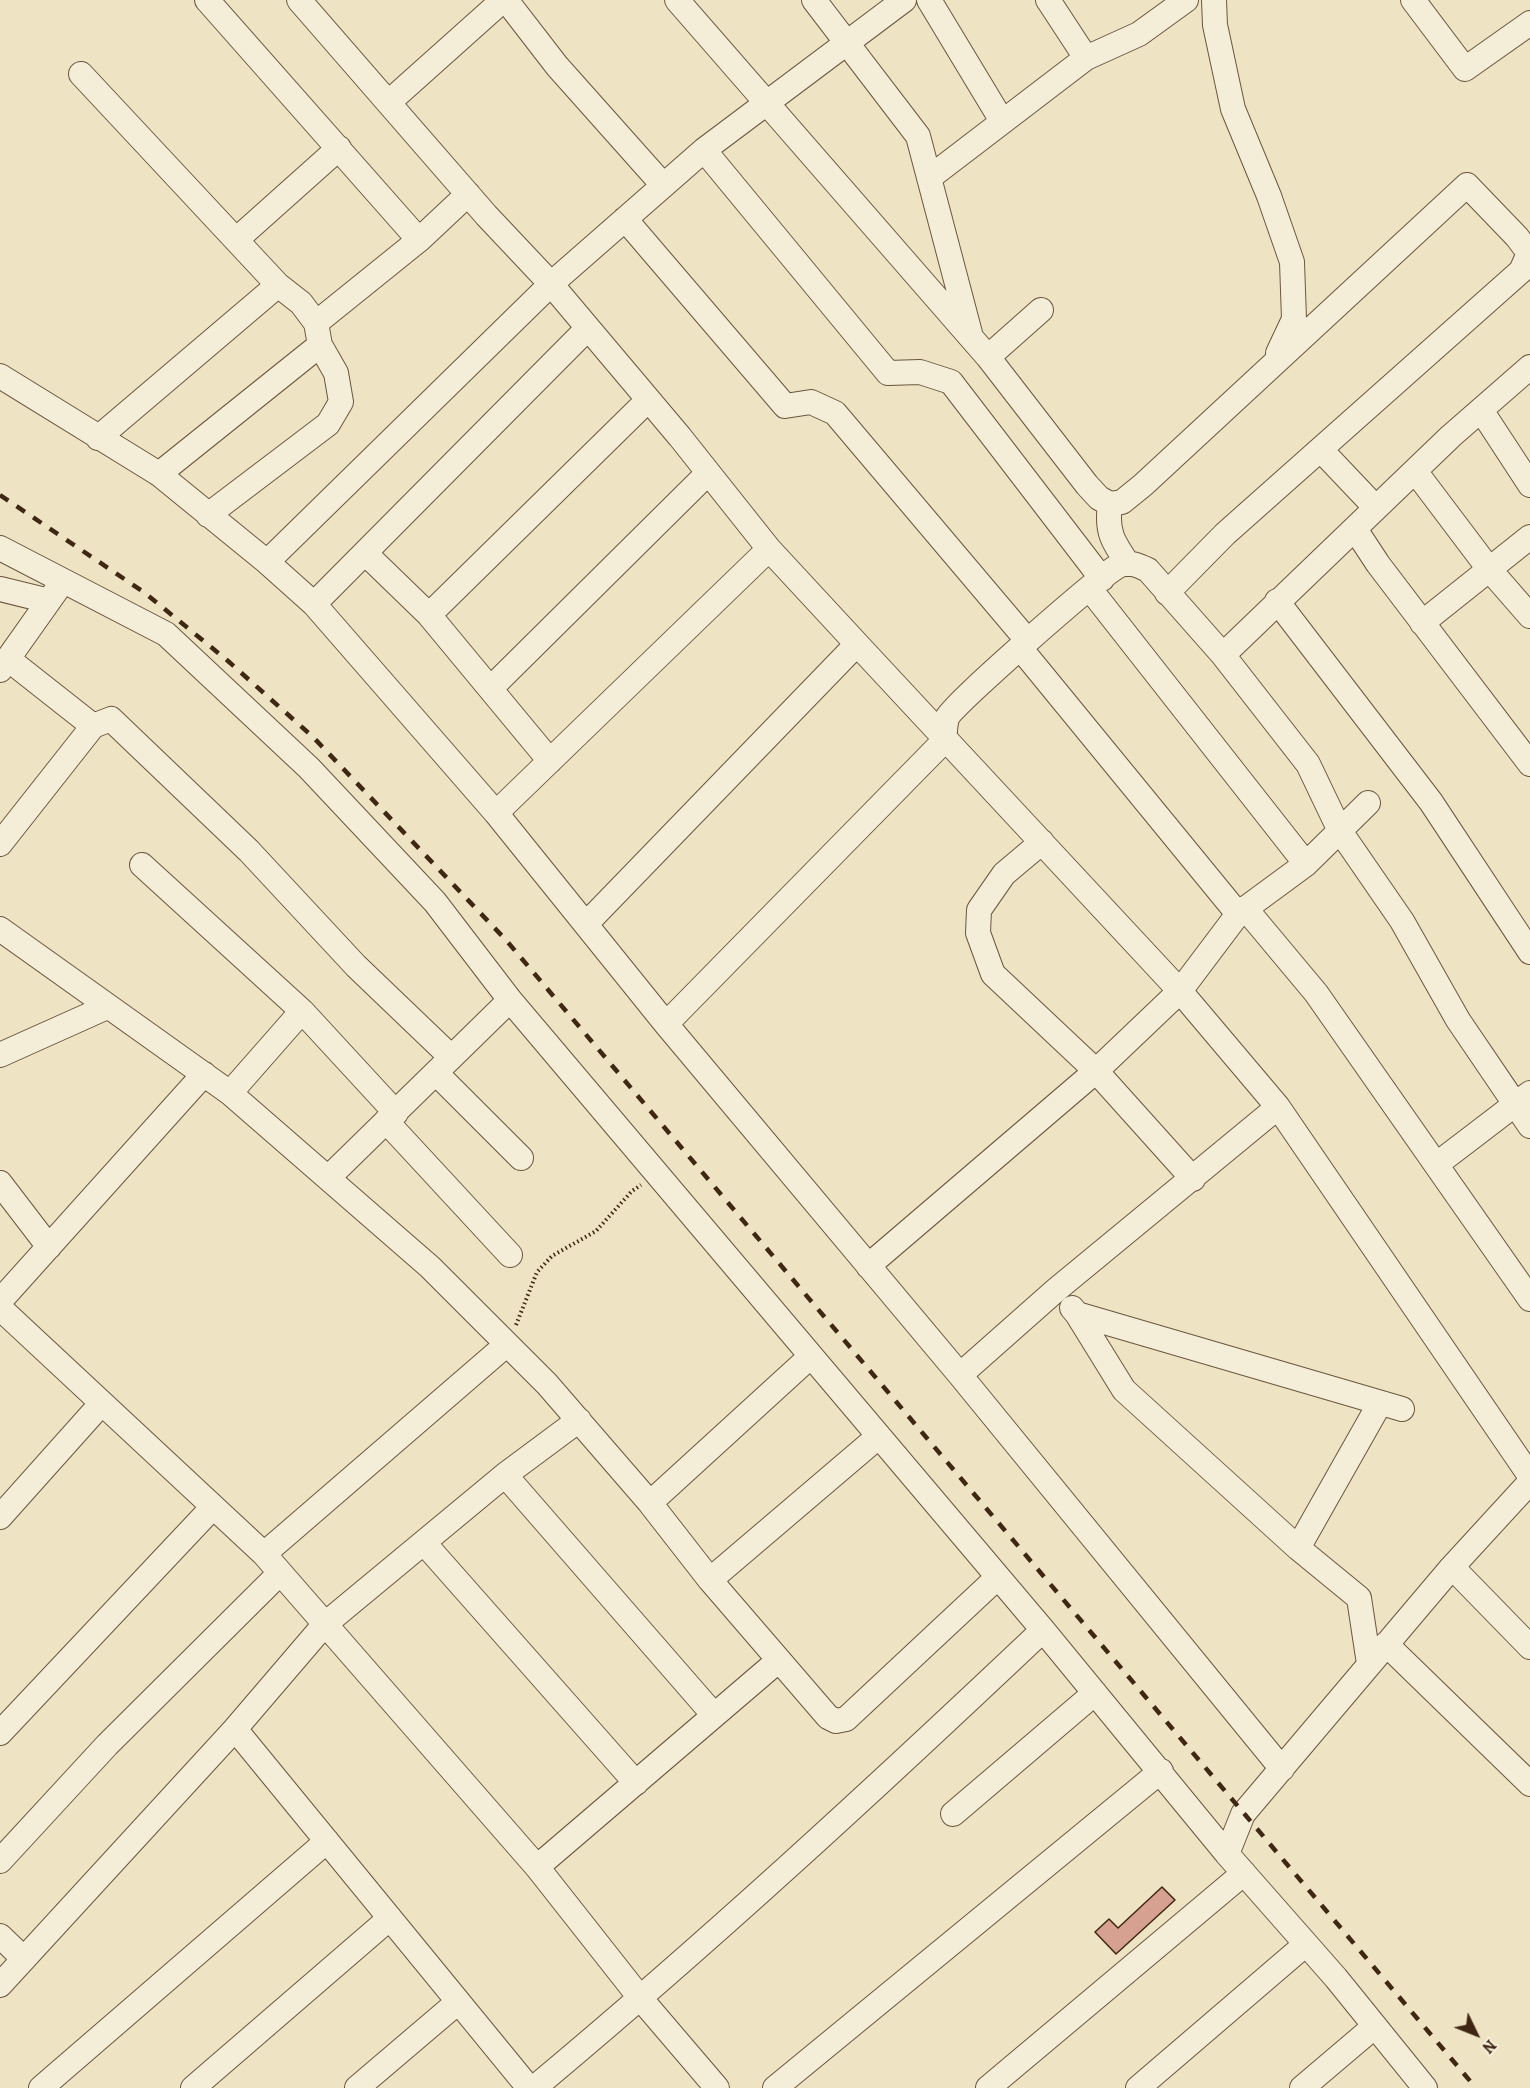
<!DOCTYPE html>
<style>
body{margin:0}
#map{position:relative;width:1530px;height:2088px;overflow:hidden;background:#eee4c3;font-family:Alegreya,serif}
canvas{display:block}
.north{position:absolute;left:1446px;top:2004px;width:60px;height:60px;-webkit-text-stroke:4px #f4edd8;paint-order:stroke;rotate:133deg;font-size:16px;font-weight:700;line-height:24px;text-align:center;color:#3f2713}
.north::after{content:'';display:block;margin:auto;width:21px;height:27px;background:#3f2713;clip-path:polygon(50% 0,100% 100%,50% 72%,0 100%)}
</style>
<div id="map">
<canvas width="1530" height="2088"></canvas>
<div class="north">N</div>
</div>
<script>
const context = document.querySelector('canvas').getContext('2d');
context.lineJoin = 'round';
function fill(path, color) { context.fillStyle = color; context.fill(path, 'evenodd'); }
function trace(path, color, width, dash) { context.strokeStyle = color; context.lineWidth = width; context.lineCap = dash ? 'butt' : 'round'; context.setLineDash(dash || []); context.stroke(path); }
const building = new Path2D(`
 M1162 1887 1175 1900 1116 1954 1095 1932 1109 1919 1118 1928Z`);
fill(building, '#d7a191');
trace(building, '#3f2713', 1.5);
const minor = new Path2D(`
 M207 0 419 240
 M299 0 486 215 551 284 680 437 769 549 857 644
 M506 0 557 66 663 185
 M677 0 988 357 1087 485 1099 498 1110 504 1122 502 1143 485 1467 185 1517 237 1529 253 1521 271 1225 534 1167 593
 M814 0 918 136 970 333
 M929 0 1002 121
 M1048 0 1086 58
 M1214 0 1215 25 1233 109 1269 196 1292 262 1294 319 1278 353
 M1413 0 1465 69 1530 23
 M81 74 278 285 98 438
 M389 102 503 0
 M704 150 888 373 920 372 951 382 1102 579
 M929 178 1086 58 1139 34 1186 0
 M625 219 785 406 811 402 835 413 1027 640
 M236 240 339 148
 M316 323 419 240 468 194
 M988 357 1041 310
 M0 376 159 474 267 562 314 604 496 813 666 1024 960 1375 1282 1769
 M1481 410 1530 485
 M1321 450 1376 508
 M1415 471 1489 569 1530 616
 M159 474 320 345
 M1110 504C1106 532 1113 542 1128 564
 M208 515 328 424 341 402 336 373 320 345 316 323 301 303 278 285
 M1355 529 1378 564 1530 764
 M0 548 166 634 309 768 435 902 510 1000 1043 1630 1227 1854 1336 1978 1425 2088
 M365 553 429 615 550 761
 M267 562 551 284 704 150 904 0
 M0 589 49 601
 M1090 589 1306 864
 M1277 601 1431 802 1530 952
 M314 604 588 328
 M429 615 648 400
 M1422 623 1530 537
 M1021 649 1238 914
 M1223 655 1451 436 1530 367
 M8 659 93 726
 M0 670 63 581
 M491 688 708 473
 M496 813 769 549
 M1042 842 1004 874 979 910 978 933 993 974 1096 1071 1193 1179
 M0 844 93 726 111 719 249 851 356 966 451 1057
 M142 865 302 1011 396 1113
 M1245 908 1316 993 1530 1299
 M586 924 857 644 1180 991 1278 1107 1530 1476
 M0 929 230 1093 430 1267 547 1384 650 1503 710 1580 828 1717 836 1721 846 1719 998 1577
 M666 1024 944 741C945 734 945 724 947 718 953 704 1099 577 1118 566 1129 561 1138 565 1148 570L1223 655 1308 764 1340 831 1402 921 1458 1020 1530 1126
 M0 1055 107 1007
 M436 1073 521 1158
 M230 1093 302 1011
 M386 1121 510 1255
 M1437 1164 1530 1093
 M329 1177 510 1000
 M0 1183 49 1247
 M868 1266 1096 1071 1180 991 1238 914 1306 864 1368 803
 M0 1301 204 1074
 M0 1308 264 1554 537 1867 641 1999 717 2088
 M1072 1308 1077 1314 1402 1409
 M1077 1314 1124 1390 1298 1548 1359 1598 1369 1664
 M960 1375 1056 1290 1278 1107
 M505 1475 713 1714
 M650 1503 811 1356
 M0 1517 101 1404
 M425 1544 636 1783
 M1298 1548 1380 1403
 M264 1554 506 1345
 M1452 1567 1530 1647
 M710 1580 879 1436
 M1386 1644 1530 1784
 M235 1729 529 2088
 M0 1733 212 1508
 M953 1814 1095 1693
 M1227 1854 1243 1814 1452 1567 1530 1482
 M0 1861 107 1745 280 1573
 M537 1867 779 1660
 M0 1936 24 1959
 M0 1985 235 1729 324 1625 505 1475 579 1420
 M41 2088 327 1841
 M193 2088 390 1918
 M357 2088 458 2002
 M534 2088C709 1942 877 1787 1043 1630
 M775 2088 1161 1771
 M988 2088 1244 1873
 M1138 2088 1306 1944
 M1302 2088 1375 2026`);
trace(minor, '#6b563f', 26);
trace(new Path2D(`
 M516 1325 537 1272 552 1256 596 1231 632 1191 641 1185`), '#3f2713', 4, [1.5, 3]);
trace(minor, '#f4edd8', 24);
trace(new Path2D(`
 M0 495 145 593 228 661 313 737 506 940 1476 2088`), '#3f2713', 4.5, [10, 10]);
</script>
